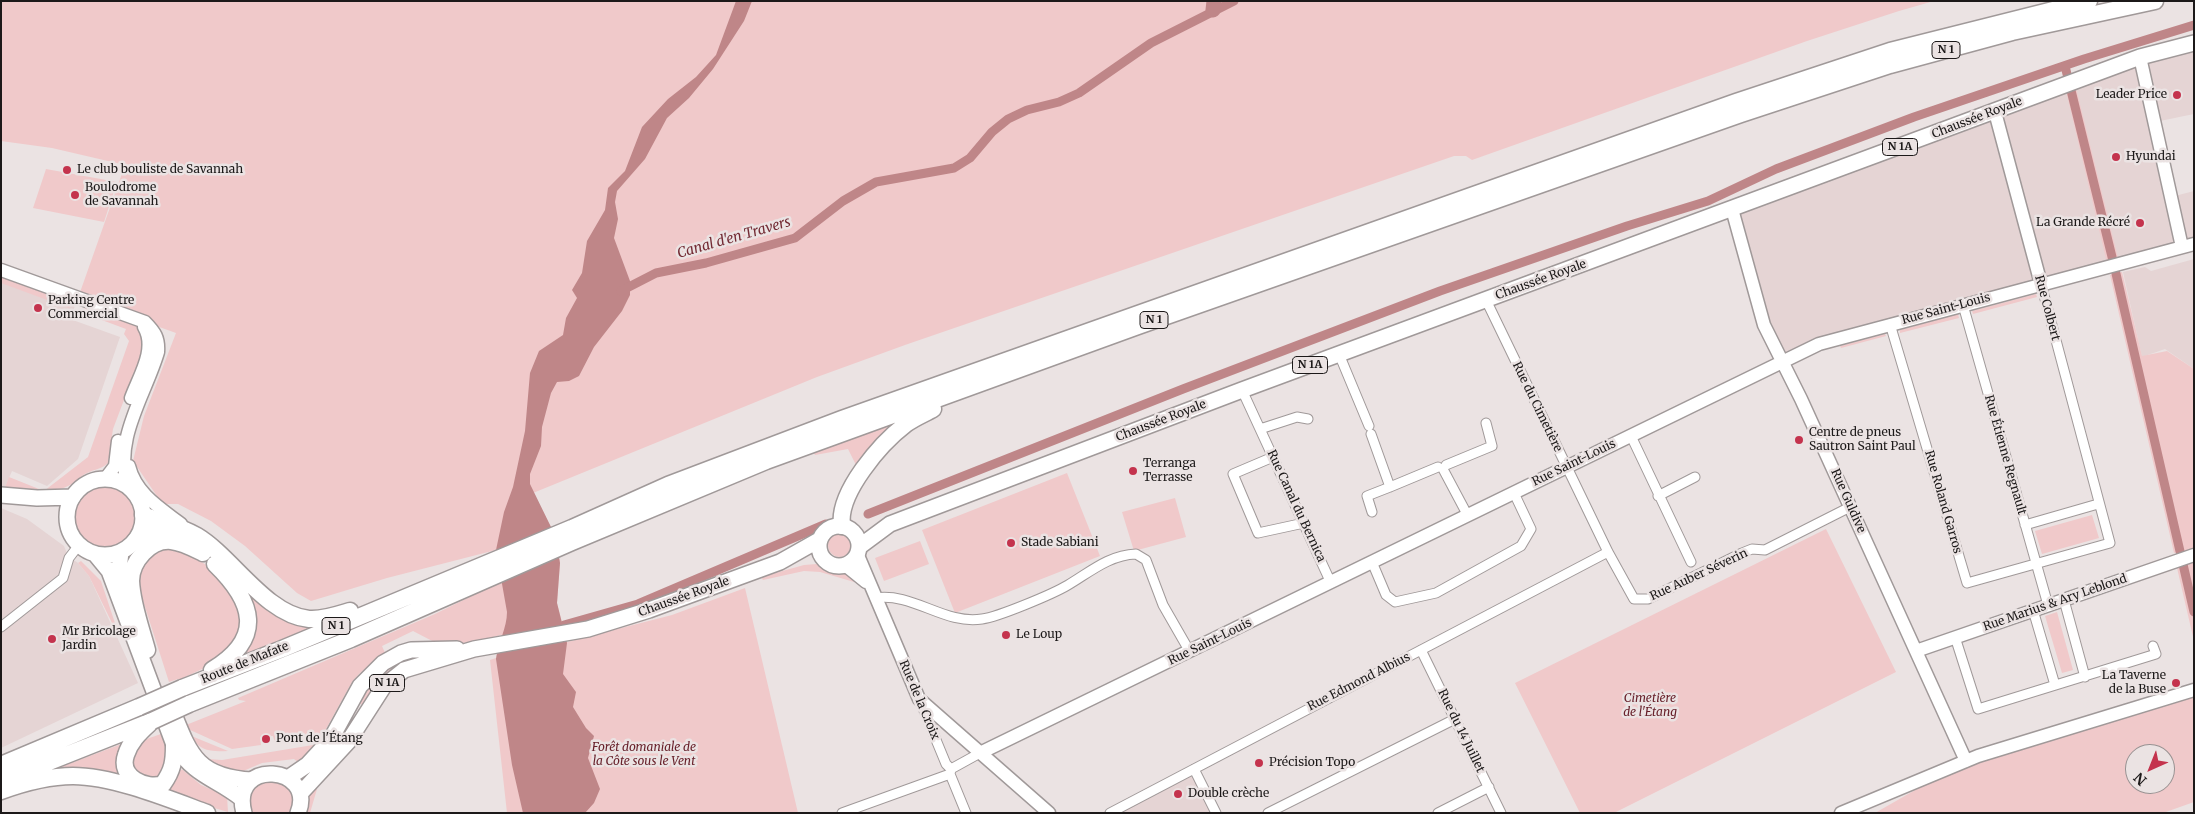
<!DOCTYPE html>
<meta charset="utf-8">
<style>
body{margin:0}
#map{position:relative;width:2195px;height:814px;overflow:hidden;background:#ebe3e3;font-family:Merriweather,serif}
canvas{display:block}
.frame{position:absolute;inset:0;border:2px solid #1c1919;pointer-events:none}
.north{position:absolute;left:2125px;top:744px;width:50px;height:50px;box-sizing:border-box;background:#ebe3e3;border:1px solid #989292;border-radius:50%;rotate:224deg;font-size:14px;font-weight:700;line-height:20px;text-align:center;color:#1c1919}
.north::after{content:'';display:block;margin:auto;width:18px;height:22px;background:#c4334d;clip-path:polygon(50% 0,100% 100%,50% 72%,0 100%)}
</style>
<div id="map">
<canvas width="2195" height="814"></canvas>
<div class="frame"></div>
<div class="north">N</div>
</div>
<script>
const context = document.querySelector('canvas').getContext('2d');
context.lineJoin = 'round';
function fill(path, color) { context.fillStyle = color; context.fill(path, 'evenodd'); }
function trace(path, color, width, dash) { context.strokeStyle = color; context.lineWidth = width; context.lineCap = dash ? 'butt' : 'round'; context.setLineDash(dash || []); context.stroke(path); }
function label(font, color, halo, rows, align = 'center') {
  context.font = font + ' Merriweather,serif'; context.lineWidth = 5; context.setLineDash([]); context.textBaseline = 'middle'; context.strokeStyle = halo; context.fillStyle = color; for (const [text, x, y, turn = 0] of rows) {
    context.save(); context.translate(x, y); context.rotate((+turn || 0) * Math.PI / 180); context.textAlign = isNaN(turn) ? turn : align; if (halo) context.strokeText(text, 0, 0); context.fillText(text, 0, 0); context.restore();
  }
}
fill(new Path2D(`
 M2194 43V114L2155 122 2171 197 2194 191V244L2041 284 1783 361 1777 351 1732 209Z
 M2194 259V369L2165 349 2142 357 2123 272 2145 267 2151 271Z
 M1 270 78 298 70 319 120 337 78 459 47 486 12 471 5 487 1 486Z
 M1 508 27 519 64 546 69 558 77 562 89 576 138 683 1 748Z
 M1191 775 1210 813H1117Z`), '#e5d4d4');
fill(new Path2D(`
 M1 1H1934L1899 11 1807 41 1472 160 1466 156H1454L905 345 817 377 533 493 551 527 557 546 560 563 557 603 567 642 672 615 745 588 798 813H507L490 660 496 658 501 635 473 642 440 645 413 631 382 646 386 655 360 673 352 682 326 729 320 735 275 743 273 736 260 737 261 745 232 749 188 729 186 725 246 701 239 700 238 698 435 614 500 582 496 550 387 578 311 601 297 593 245 546 211 521 178 504H165L159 499 133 461 144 416 176 333 78 298 125 165 52 148 1 141Z
 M2076 88 2119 262 2112 258 2107 263 2066 91Z
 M46 169 117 182 104 222 33 208Z
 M2122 272 2142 356 2167 351 2194 369V641L2177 568 2183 565 2180 551 2174 553 2110 275Z
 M1 277 71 303 69 308 1 283Z
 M2036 294 2037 297 1973 314 1972 311Z
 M87 308 138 327 147 339 113 429 108 463C102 469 95 469 87 473 80 476 75 483 68 486 49 495 24 492 5 487L9 477 44 491 88 457 129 341 124 334 126 329 83 313 77 317 82 309Z
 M1958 314 1959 318 1900 333V330Z
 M1885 334 1886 336 1841 348 1840 346Z
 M893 422 896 426 858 469 848 449 815 455 813 451Z
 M1067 473 1100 556 955 613 922 530Z
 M71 518a34 34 0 1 1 68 0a34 34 0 1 1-68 0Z
 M1175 498 1186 537 1134 551 1122 512Z
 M2092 515 2099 538 2042 554 2035 531Z
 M1826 529 1896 672 1614 813H1580L1515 683Z
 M828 545a12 12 0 1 1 24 0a12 12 0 1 1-24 0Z
 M920 541 929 564 884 581 875 558Z
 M156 548 183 549 206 565 227 584 242 617 240 634 221 660 179 680 178 679 169 682 137 582 142 567Z
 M81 561 101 581 115 623 113 625 89 576 78 563Z
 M817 564 852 574 861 584 820 572 804 571 763 580 761 577 804 565Z
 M239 581C258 601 279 627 310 625L312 628 239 657 247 642Z
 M2057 612 2073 670 2062 673 2045 616Z
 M428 653 365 706 356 702 387 664Z
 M2194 690V802L2163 813H1875L1966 761ZM2135 754H2165V784H2135Z
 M161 734 169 754 170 766 157 778H142L132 767C136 742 140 741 161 734Z
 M189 735 228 751C210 752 200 751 189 735Z
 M127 742V780L47 772Z
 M313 745V749L300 764 294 759 262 763 241 772 207 763 208 759 222 760Z
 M178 769 183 770 201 785 227 796 228 812 152 790Z
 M277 779 294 794 293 813H248C248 783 249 786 277 779Z
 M311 785 317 789 310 813H305L306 799Z`), '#f0c9ca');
fill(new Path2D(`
 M736 1H752L744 21 713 69 689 98 667 118 645 159 617 191 615 202 618 219 614 238 630 281V295L622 311 594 347 579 376 569 381 557 382 551 393 542 427 541 446 530 474V484L551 527 557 546 560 563 557 603 567 643 563 674 576 692 573 707 586 728 594 736 588 758 600 789 594 803 585 813H523L512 765 496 659C498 642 507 628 507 612L496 550 504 512 513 487 525 431 530 373 539 351 563 335 566 318 577 298 572 290 582 273 587 241 605 210 608 188 625 171 642 127 668 99 696 77 716 55Z`), '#bf8688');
trace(new Path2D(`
 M2065 66 2114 265 2194 612
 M621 291 656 273 706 263 795 238 843 201 876 182 954 168 970 158 992 132 1008 119 1027 110 1059 102 1079 93 1151 43 1234 1
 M868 514 1183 389 1440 291 1627 226 1708 201 1776 169 1914 117 2084 59 2194 25
 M564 625 638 604 826 524`), '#bf8688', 9);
trace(new Path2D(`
 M1213 10 1214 1`), '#bf8688', 15);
const street = new Path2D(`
 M1486 300 1608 552 1634 599H1648L1742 553 1752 549 1765 550 1850 507
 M1963 305 2048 605
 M1890 324 1967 583 2110 543 2041 284
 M1339 354 1369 426
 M1242 390 1331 583
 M1260 429 1297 417 1308 419
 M1371 434 1390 487 1438 467
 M1631 436 1691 562
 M1273 457 1233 474 1258 533 1304 523
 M1446 465 1492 446 1486 423
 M1443 469 1468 516
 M1658 496 1695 477
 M1372 512 1367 496 1390 487
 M2025 525 2098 504
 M1372 562 1386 595 1395 602 1436 593 1521 546 1531 529 1514 493
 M875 598C913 592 944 625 982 619 998 617 1053 594 1068 585 1090 572 1109 555 1136 554L1146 560 1163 605 1190 652
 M2064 600 2085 677
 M2033 610 2055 685
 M1 627 63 578 69 558 79 545
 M1955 637 1978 709 2156 654 2153 646
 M1421 650 1501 813
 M920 701 946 764 951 769 950 774 966 813
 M951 769 980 753
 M1194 769 1216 813
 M842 813 950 774
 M1110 813 1608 552
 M1268 813 1455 719
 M1438 813 1489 787`);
const secondary = new Path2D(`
 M2140 57 2182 247
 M1995 112 2041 284
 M1732 209 1764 325 1801 399 1966 761
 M1 270 145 322C155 332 159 338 158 352 145 396 113 439 128 487
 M131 398C139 376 157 349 144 327
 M129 466C136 494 160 508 181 524
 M105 479 115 466 118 441
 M857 553 919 699 1049 813
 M845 565 866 582
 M1916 651 2194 555
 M980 753 1819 344 2194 244
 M1841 813 1978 756 2194 690`);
const primary = new Path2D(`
 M67 517a38 38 0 1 1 76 0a38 38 0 1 1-76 0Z
 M1 495 37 498 73 497
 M819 546a20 20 0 1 1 40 0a20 20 0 1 1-40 0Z
 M859 547 890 524 1242 390 2140 57 2194 43
 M121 552 119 570 124 587
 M95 554 109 571 174 745C197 778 214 777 242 799
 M169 702C189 750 193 777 252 780
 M288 778 307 765 331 739 360 686 383 663 401 653 411 650 457 649
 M300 794 348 742 384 686 404 670 474 649 588 629 649 610 780 562 819 540
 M244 813C229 757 317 765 298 813`);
const highway = new Path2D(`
 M143 515C161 522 180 526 197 536 232 557 266 615 309 619 323 620 337 615 350 611
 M842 526C837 493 881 443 906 424 914 418 924 414 933 409
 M136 540 159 530 175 535
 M147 650C141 628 132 604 131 581 131 562 150 539 171 541 182 542 193 548 203 553
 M212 670C265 638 254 602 215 564
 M182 688 282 649 572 528 668 485 842 419 1736 102 1890 51 2089 1
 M189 704 351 639 572 542 766 461 1138 326 1741 114 1890 65 2012 32 2155 1
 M149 724C139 733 130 742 126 755 118 777 146 790 163 784 173 770 174 761 174 745
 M1 765 139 707
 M1 781 152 721
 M1 791C23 783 49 776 73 776 113 776 169 799 207 813`);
trace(street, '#a09999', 11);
trace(secondary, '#a09999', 15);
trace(primary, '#a09999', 18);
trace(highway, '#a09999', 19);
trace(street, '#fff', 9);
trace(secondary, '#fff', 12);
trace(primary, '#fff', 15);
trace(highway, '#fff', 16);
const highwayBridge = new Path2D(`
 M139 707 182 688
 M152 721 189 704`);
trace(highwayBridge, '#a09999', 19, []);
trace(highwayBridge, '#fff', 16);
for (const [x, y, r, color] of [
 [2177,95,5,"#c4334d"],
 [2116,157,5,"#c4334d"],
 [67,170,5,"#c4334d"],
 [75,195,5,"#c4334d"],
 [2140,223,5,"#c4334d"],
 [38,308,5,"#c4334d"],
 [1799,440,5,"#c4334d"],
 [1133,471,5,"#c4334d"],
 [1011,543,5,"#c4334d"],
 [1006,635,5,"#c4334d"],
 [52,639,5,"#c4334d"],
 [2176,683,5,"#c4334d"],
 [266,739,5,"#c4334d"],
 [1259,763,5,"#c4334d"],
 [1178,794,5,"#c4334d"]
]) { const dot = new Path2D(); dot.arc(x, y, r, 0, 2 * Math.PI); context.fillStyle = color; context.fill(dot); trace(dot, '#ebe3e3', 2); }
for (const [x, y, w] of [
 [1946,50,28],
 [1900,147,35],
 [1154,320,28],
 [1310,365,35],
 [336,626,28],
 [387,683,35]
]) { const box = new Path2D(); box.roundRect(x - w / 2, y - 8.5, w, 17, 4); context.fillStyle = '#ebe3e3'; context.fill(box); trace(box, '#1c1919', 1); }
label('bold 11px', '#1c1919', null, [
 ["N 1",1946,50],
 ["N 1A",1900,147],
 ["N 1",1154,320],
 ["N 1A",1310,365],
 ["N 1",336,626],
 ["N 1A",387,683]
]);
label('12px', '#1c1919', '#ebe3e3', [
 ["Leader Price",2167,95,"right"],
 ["Hyundai",2126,157],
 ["Le club bouliste de Savannah",77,170],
 ["Boulodrome",85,188],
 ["de Savannah",85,202],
 ["La Grande Récré",2130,223,"right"],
 ["Parking Centre",48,301],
 ["Commercial",48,315],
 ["Centre de pneus",1809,433],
 ["Sautron Saint Paul",1809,447],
 ["Terranga",1143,464],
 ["Terrasse",1143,478],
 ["Stade Sabiani",1021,543],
 ["Mr Bricolage",62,632],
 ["Jardin",62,646],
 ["Le Loup",1016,635],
 ["La Taverne",2166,676,"right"],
 ["de la Buse",2166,690,"right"],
 ["Pont de l'Étang",276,739],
 ["Précision Topo",1269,763],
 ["Double crèche",1188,794]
], 'left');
label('12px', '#1c1919', '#ebe3e3', [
 ["Chaussée Royale",1977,118,-21],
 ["Chaussée Royale",1541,280,-20],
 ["Rue Colbert",2047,308,75],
 ["Rue Saint-Louis",1946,309,-15],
 ["Rue du Cimetière",1537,407,64],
 ["Chaussée Royale",1161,421,-21],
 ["Rue Étienne Regnault",2005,455,74],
 ["Rue Saint-Louis",1574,463,-26],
 ["Rue Guldive",1848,501,66],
 ["Rue Roland Garros",1943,502,74],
 ["Rue Canal du Bernica",1296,506,65],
 ["Rue Auber Séverin",1699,575,-25],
 ["Chaussée Royale",684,597,-20],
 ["Rue Marius & Ary Leblond",2055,603,-19],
 ["Rue Saint-Louis",1210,642,-26],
 ["Route de Mafate",245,663,-22],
 ["Rue Edmond Albius",1359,682,-27],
 ["Rue de la Croix",919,700,67],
 ["Rue du 14 Juillet",1461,731,64]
]);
label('italic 12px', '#68212b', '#ebe3e3', [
 ["Cimetière",1650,699],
 ["de l'Étang",1650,713],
 ["Forêt domaniale de",644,748],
 ["la Côte sous le Vent",644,762]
]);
label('italic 14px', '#732b34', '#ebe3e3', [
 ["Canal d'en Travers",734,238,-16]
]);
</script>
